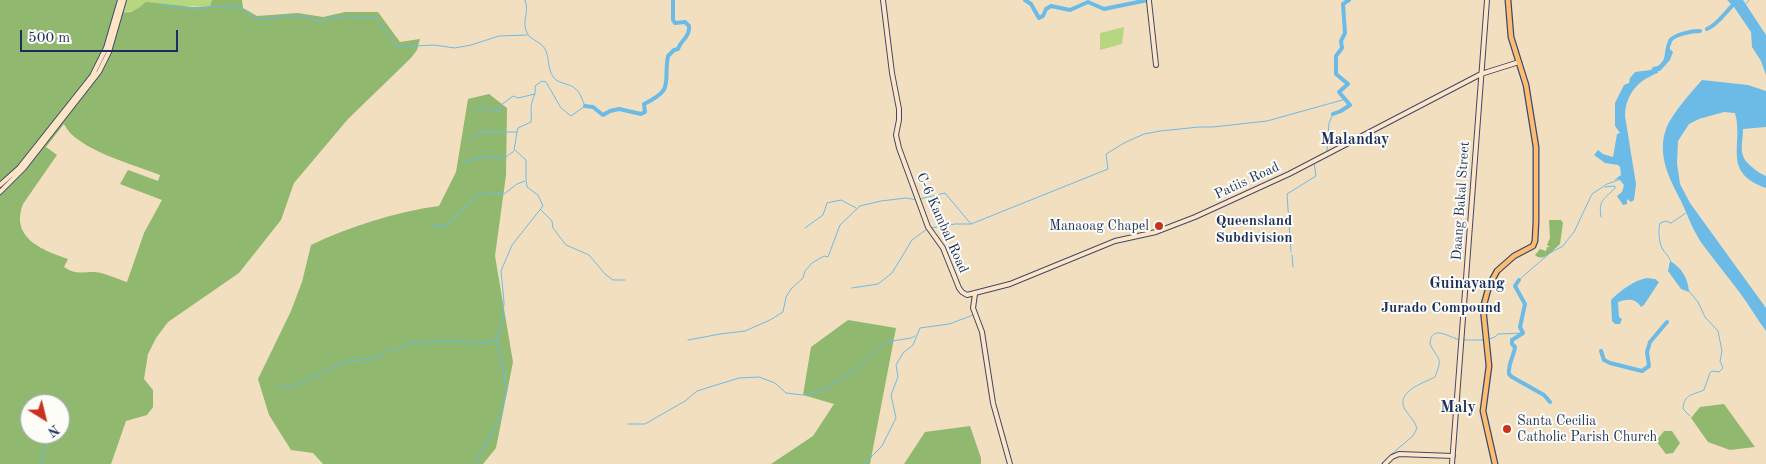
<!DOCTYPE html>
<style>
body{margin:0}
#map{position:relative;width:1766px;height:464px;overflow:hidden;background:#f2dfc0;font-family:"Old Standard TT",serif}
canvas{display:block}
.north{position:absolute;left:20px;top:394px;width:50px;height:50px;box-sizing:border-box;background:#fdfcf7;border:1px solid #a3aaba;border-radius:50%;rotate:144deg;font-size:14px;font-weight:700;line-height:20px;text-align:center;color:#1b2f5e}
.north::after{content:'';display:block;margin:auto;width:18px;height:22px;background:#c8321e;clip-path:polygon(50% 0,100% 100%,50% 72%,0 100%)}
.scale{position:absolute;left:20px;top:30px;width:158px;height:22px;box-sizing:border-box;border:2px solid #1b2f5e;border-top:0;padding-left:6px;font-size:15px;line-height:18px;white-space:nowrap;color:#1b2f5e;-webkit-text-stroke:4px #fdfcf7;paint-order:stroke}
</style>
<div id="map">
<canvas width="1766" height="464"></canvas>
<div class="north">N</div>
<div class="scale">500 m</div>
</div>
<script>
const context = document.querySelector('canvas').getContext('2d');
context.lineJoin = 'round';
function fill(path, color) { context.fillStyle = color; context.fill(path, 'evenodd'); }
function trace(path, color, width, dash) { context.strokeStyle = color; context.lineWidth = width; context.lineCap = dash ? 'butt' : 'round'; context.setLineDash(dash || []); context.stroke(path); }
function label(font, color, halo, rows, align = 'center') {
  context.font = font + ' "Old Standard TT",serif'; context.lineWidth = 4; context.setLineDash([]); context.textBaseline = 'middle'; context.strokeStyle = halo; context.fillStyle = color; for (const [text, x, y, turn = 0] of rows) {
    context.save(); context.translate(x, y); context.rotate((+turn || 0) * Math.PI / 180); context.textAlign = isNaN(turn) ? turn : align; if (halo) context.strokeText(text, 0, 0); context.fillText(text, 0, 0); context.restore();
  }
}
fill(new Path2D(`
 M126 0H212L210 6H180L123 12Z
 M1124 27 1122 44 1100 50V33Z`), '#b6d77f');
fill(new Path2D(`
 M0 0H117L115 11C131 14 134 12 146 2L193 7 210 6 212 0H242L243 8 257 16 298 13 323 17 345 12H378L400 42 420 39 417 50 411 58 348 119 294 183 281 220 239 273 168 322 156 338 148 354 144 379 153 390V407L147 415 126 421 111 464H0ZM64 124C75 149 135 165 160 175L158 181 128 170 120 184 162 200 144 233 127 282C117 279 105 273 95 272 82 272 76 275 64 267L68 259C42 250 10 238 23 204L57 155 46 147ZM30 404H60V434H30Z
 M489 94 507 108 506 175 495 256 513 362 496 448 483 464H323L313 453 291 450 269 415 258 379 291 311 302 282 311 245C351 226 395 212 439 206L456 172 468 99Z
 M1549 220H1561L1563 223 1560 244C1553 250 1544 263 1535 255L1540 249 1546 251 1547 247H1550L1547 245 1550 238Z
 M848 320 896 328 870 464H771L813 436 834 404 803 395 811 347Z
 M1724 404 1755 447 1730 450 1708 442 1691 418 1700 407Z
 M970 426 981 458V464H904L925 432Z
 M1664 431H1672L1680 443 1673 453 1666 454 1656 441Z`), '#90b86e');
fill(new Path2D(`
 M1727 0H1743L1766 35V75L1761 61 1752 47 1751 32 1734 7Z
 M1672 43 1669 48 1673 52 1670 60 1660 71H1658V73C1653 74 1652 76 1647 78 1633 86 1625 100 1625 116L1636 184 1634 200 1631 202 1627 199V204L1623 205 1617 196 1622 192 1624 185 1619 179 1614 180 1621 175 1620 167 1618 165 1605 163 1594 155 1598 150 1603 154 1613 157 1617 134 1620 133 1615 126V103L1624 85 1629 83 1630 78 1635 72 1651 70 1653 67 1658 66V67H1661V63L1667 61 1669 53 1667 47Z
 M1702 80 1748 85 1766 91V127L1743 129C1743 146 1737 155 1752 167 1756 171 1761 174 1766 176V188C1721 172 1744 145 1735 113L1724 112 1699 119 1689 124 1678 141 1677 163 1680 184 1690 203 1766 308V331C1757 319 1749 305 1740 293 1728 277 1715 261 1703 245 1693 231 1688 216 1681 201 1669 178 1657 155 1666 129 1671 115 1692 91 1702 80Z
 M1670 261C1682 268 1688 278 1689 292L1681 289 1668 271Z
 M1647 278 1655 279 1659 282 1644 305 1641 307C1635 298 1628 299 1618 302L1619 317 1622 319 1620 324H1615L1612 321 1611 300C1620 291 1634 280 1647 278Z`), '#6cbbe7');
trace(new Path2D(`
 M159 5 193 9 227 6 243 9 254 18 269 20 280 16H300L319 21 346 16 375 17 397 47 434 45 455 48 471 45 499 36 527 35
 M1745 5 1749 0
 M474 109C483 107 490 108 499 112L501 105 513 96 518 98 535 94
 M468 141 480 132H517
 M1327 151 1329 123 1333 114
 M463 162 487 156 506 157 514 151
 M920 199 945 193 971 224
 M541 210 552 221 553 228 566 245 589 255 605 274 613 280H625
 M1601 217C1598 199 1605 199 1615 188V186L1605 187
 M431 225 446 226 473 199 484 192 504 194 517 184 525 181
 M805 228 823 215 827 203 841 200 856 208
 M931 228 955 224H971L1108 169 1106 154 1124 143 1144 134 1160 131 1199 127H1213L1267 121 1346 99
 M1291 252 1287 194 1316 176 1314 162
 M1292 255 1293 267
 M1671 263C1670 256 1665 254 1662 248 1659 243 1658 229 1660 223L1666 221 1671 223 1686 213
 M1521 278 1550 253 1563 246 1569 238 1574 232 1592 194 1607 184 1621 179
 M852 288 878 284 892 273 912 240 927 229
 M1689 291 1698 302 1705 317 1718 331 1722 351 1720 361 1723 368 1719 372 1712 371 1710 373 1704 390C1694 395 1684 393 1683 409L1690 416
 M1489 339 1495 337 1498 334 1523 333
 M688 340 720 334 745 331 770 320 783 312 786 297 791 289 803 278 805 271 812 263 824 256 828 257 840 225 860 206 881 201 906 198 917 200
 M1463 340H1485
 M276 388 292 387 347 361 362 360 380 356 390 349H398L411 343 449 341 482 343 497 340
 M628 424H645L685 401 697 391 739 378 759 377 775 383 786 393 803 395 825 389 856 369 886 342 911 338 915 336
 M1395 451 1413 436 1417 428C1415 421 1410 417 1406 411 1393 392 1424 383 1435 377 1443 356 1439 362 1430 344 1431 323 1450 338 1460 340
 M42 464C40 450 48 444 56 434
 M474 464 500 418 507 390 497 337 503 318 504 302 501 271 512 245 543 206 538 195 527 187 526 179V160L514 149C516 142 516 135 518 128L531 122C532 116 530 107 532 102 534 96 536 92 535 86L542 81 546 82 561 108 571 116 585 106C580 94 579 88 566 84 563 83 559 82 556 80 547 72 550 61 546 51 542 41 531 41 527 33 521 22 530 12 525 0
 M864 464 882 446 896 418 891 395 898 377 896 365 903 353 913 345 920 328 949 324 973 315
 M1381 464 1394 452`), '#6cbbe7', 1);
trace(new Path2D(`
 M1025 0 1031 4 1039 18 1043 16 1046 9 1051 6 1070 10 1088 2 1104 9 1148 0
 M1707 29C1719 24 1726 11 1735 3
 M1657 69C1671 60 1664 54 1670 41 1674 34 1693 31 1700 31
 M585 106 593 107 603 115 610 111 619 109 641 114 645 112 644 104C675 89 663 84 668 56L674 50 678 49C681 40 690 37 689 26L685 22 675 23 673 20V0
 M1333 114 1341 111 1350 105 1339 92 1348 84 1336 74V56L1342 48 1341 41 1345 33 1343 4 1349 0
 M1519 280 1515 286 1525 304 1520 327 1523 333 1512 340V344L1515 347C1514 356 1508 363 1509 374L1512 377 1544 395 1550 402
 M1601 351 1604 360 1610 363 1642 371 1649 366 1647 352 1650 342 1667 322`), '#6cbbe7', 4);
const secondary = new Path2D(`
 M883 0 892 73 899 109V120L896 135 899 148 928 227 943 248 959 288 962 292 967 295 1010 284 1115 241 1156 232 1195 217 1289 174 1481 74 1519 62
 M1149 1 1156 65
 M0 185 19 168 92 76 106 48 120 0
 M0 192 24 168 99 72 109 52 124 0
 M975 294 973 308 982 332 993 403 1010 464
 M1385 464 1392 457 1399 454 1453 456
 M1452 464 1487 0`);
const primary = new Path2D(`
 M1495 464 1483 411 1489 366 1483 308 1489 286 1497 271 1514 256 1533 246 1535 241 1536 221V147L1526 85 1511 37 1508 0`);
trace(secondary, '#3b496d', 6);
trace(primary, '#3b496d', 7);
trace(secondary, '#ffe4c6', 4);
trace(primary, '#febc70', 4.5);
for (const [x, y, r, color] of [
 [1159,226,5,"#c8321e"],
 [1507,429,5,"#c8321e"]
]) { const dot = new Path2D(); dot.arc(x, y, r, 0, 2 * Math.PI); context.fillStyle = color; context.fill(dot); trace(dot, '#fdfcf7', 2); }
label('14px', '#1b2f5e', '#fdfcf7', [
 ["Patiis Road",1247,181,-25],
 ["Daang Bakal Street",1461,201,-86],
 ["C-6 Kambal Road",942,223,66]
]);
label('14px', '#1b2f5e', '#fdfcf7', [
 ["Manaoag Chapel",1149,226],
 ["Santa Cecilia",1517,421,"left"],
 ["Catholic Parish Church",1517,437,"left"]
], 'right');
label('bold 15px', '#1b2f5e', '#fdfcf7', [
 ["Queensland",1254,221],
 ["Subdivision",1254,238],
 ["Jurado Compound",1441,308]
]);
label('bold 16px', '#1b2f5e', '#fdfcf7', [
 ["Malanday",1355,140],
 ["Guinayang",1467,284],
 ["Maly",1458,408]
]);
</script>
